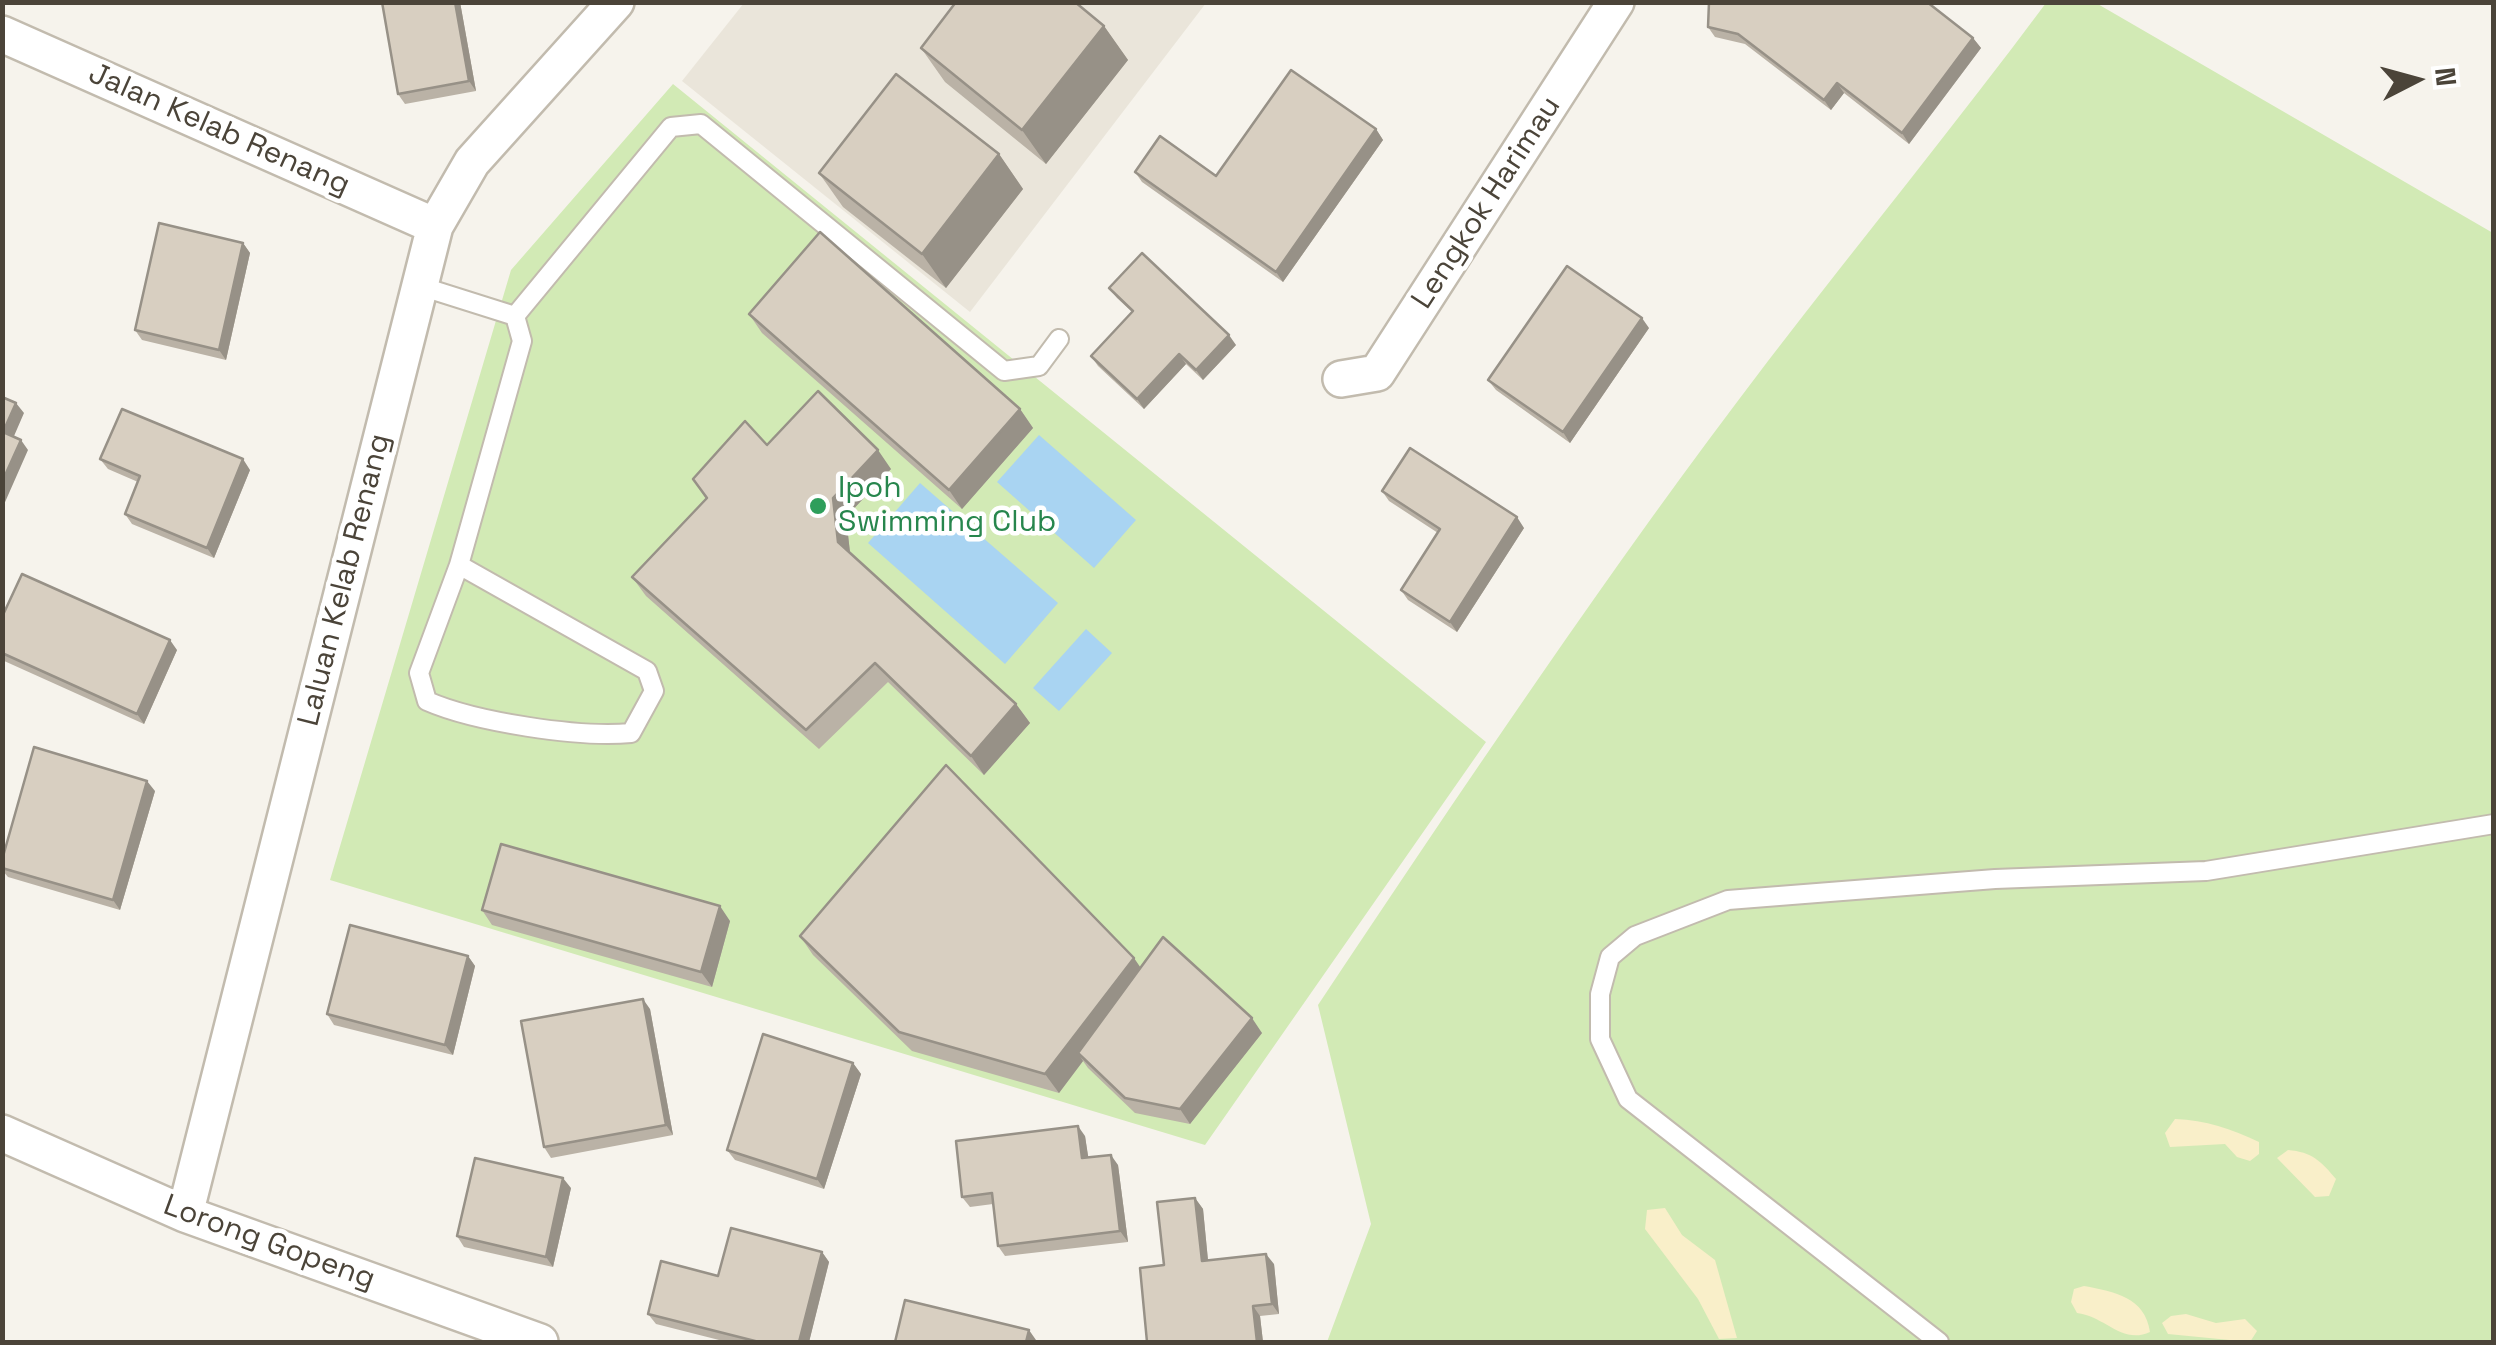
<!DOCTYPE html>
<style>
body{margin:0}
#map{position:relative;width:2496px;height:1345px;overflow:hidden;background:#f6f3ec;font-family:"Space Grotesk",sans-serif}
canvas{display:block}
.frame{position:absolute;inset:0;border:5px solid #4b4439;pointer-events:none}
.north{position:absolute;left:2366px;top:30px;width:100px;height:100px;-webkit-text-stroke:8px #fff;paint-order:stroke;rotate:84deg;font-size:28px;font-weight:700;line-height:40px;text-align:center;color:#4b4439}
.north::after{content:'';display:block;margin:auto;width:35px;height:45px;background:#4b4439;clip-path:polygon(50% 0,100% 100%,50% 72%,0 100%)}
</style>
<div id="map">
<canvas width="2496" height="1345"></canvas>
<div class="frame"></div>
<div class="north">N</div>
</div>
<script>
const context = document.querySelector('canvas').getContext('2d');
context.lineJoin = 'round';
function fill(path, color) { context.fillStyle = color; context.fill(path, 'evenodd'); }
function trace(path, color, width, dash) { context.strokeStyle = color; context.lineWidth = width; context.lineCap = dash ? 'butt' : 'round'; context.setLineDash(dash || []); context.stroke(path); }
function label(font, color, halo, rows, align = 'center') {
  context.font = font + ' "Space Grotesk",sans-serif'; context.lineWidth = 9; context.setLineDash([]); context.textBaseline = 'middle'; context.strokeStyle = halo; context.fillStyle = color; for (const [text, x, y, turn = 0] of rows) {
    context.save(); context.translate(x, y); context.rotate((+turn || 0) * Math.PI / 180); context.textAlign = isNaN(turn) ? turn : align; if (halo) context.strokeText(text, 0, 0); context.fillText(text, 0, 0); context.restore();
  }
}
fill(new Path2D(`
 M744 3H1206L970 312 682 81Z`), '#eae5da');
fill(new Path2D(`
 M2046 3H2096L2493 233V1342H1327L1371 1224 1318 1005C1463 788 1609 569 1768 361 1860 241 1956 124 2046 3Z
 M673 84 1486 742 1205 1145 330 880 511 270Z`), '#d2eab5');
fill(new Path2D(`
 M2175 1119C2206 1120 2231 1129 2259 1142V1154L2250 1161 2237 1157 2225 1144 2170 1147 2165 1133Z
 M2288 1150C2312 1152 2321 1161 2336 1179L2329 1196 2315 1197 2277 1158Z
 M1665 1208 1682 1235 1715 1260 1737 1338 1719 1339 1698 1299 1645 1229 1647 1210Z
 M2084 1286C2115 1292 2145 1297 2150 1332 2122 1345 2105 1316 2077 1313L2071 1302 2074 1289Z
 M2186 1314 2216 1323 2245 1319 2257 1331 2250 1342 2168 1334 2162 1323 2171 1316Z`), '#f9efc9');
fill(new Path2D(`
 M1039 435 1136 520 1094 568 997 482Z
 M920 483 1058 603 1005 664 868 543Z
 M1086 629 1112 653 1059 711 1033 688Z`), '#a9d4f2');
const service = new Path2D(`
 M420 286 515 316 522 341 459 565 419 673 427 701C475 722 579 738 631 733L654 691 647 671 459 565
 M515 316 671 127 701 124 1004 371 1039 366 1059 339
 M1939 1342 1628 1099 1600 1039V994L1610 957 1635 936 1728 900 1995 879 2206 871 2494 824`);
const minor = new Path2D(`
 M2 34 435 226
 M1341 379 1377 373 1616 2
 M2 1133 185 1214 540 1342
 M185 1214 435 226 472 162 616 2`);
trace(service, '#c2bbae', 22);
trace(minor, '#c2bbae', 40);
trace(service, '#fff', 18);
trace(minor, '#fff', 35);
fill(new Path2D(`
 M460 2 476 91 405 104 398 94Z
 M1104 26 1128 60 1046 164 945 82 921 48Z
 M1708 27 1973 38 1981 48 1909 144 1844 93 1831 110 1745 44 1715 37Z
 M1376 129 1383 140 1283 282 1142 182 1135 172 1216 176Z
 M999 154 1023 189 946 288 843 207 819 173Z
 M243 243 250 253 226 360 142 340 135 330Z
 M1109 288 1236 345 1203 380 1186 364 1144 409 1098 366 1091 356 1132 312 1117 298Z
 M749 314 1020 409 1033 428 962 509 762 333Z
 M1649 328 1570 443 1496 390 1488 380Z
 M767 445 891 469 846 517 850 553 1016 704 1030 723 984 775 888 682 819 749 646 596 632 577 706 499 693 479Z
 M100 459 250 470 214 558 132 524 125 514 138 482 108 469Z
 M1382 491 1524 528 1457 632 1408 600 1401 590 1438 533 1389 501Z
 M2 617 177 650 144 724 2 660Z
 M155 791 120 910 8 877 2 870V860Z
 M482 910 730 921 712 987 492 925Z
 M800 936 1140 968 1262 1033 1190 1124 1135 1113 1088 1068 1083 1061 1059 1093 912 1051 813 955Z
 M468 956 475 966 453 1055 334 1025 327 1014Z
 M650 1009 673 1135 551 1158 544 1147Z
 M853 1063 861 1074 824 1189 735 1160 727 1150Z
 M1085 1136 1088 1157 1118 1165 1128 1242 1005 1256 998 1246 993 1204 970 1207 962 1197Z
 M571 1188 553 1267 464 1247 457 1236Z
 M1195 1198 1203 1209 1208 1260 1274 1264 1279 1314 1260 1316 1263 1342H1147L1164 1265Z
 M822 1252 829 1262 809 1342H727L656 1324 648 1314 718 1276Z`), '#bab2a6');
fill(new Path2D(`
 M455 2H460L476 91 469 81Z
 M1104 26 1128 60 1046 164 1022 130Z
 M1973 38 1981 48 1909 144 1902 133Z
 M1837 83 1844 93 1831 110 1824 100Z
 M1376 129 1383 140 1283 282 1276 272Z
 M999 154 1023 189 946 288 922 254Z
 M243 243 250 253 226 360 219 350Z
 M1642 318 1649 328 1570 443 1563 432Z
 M1229 335 1236 345 1203 380 1196 370Z
 M1179 354 1186 364 1144 409 1137 399Z
 M16 403 24 413 11 443 3 432Z
 M1020 409 1033 428 962 509 949 490Z
 M21 440 28 450 2 509V482Z
 M878 450 891 469 846 517 851 561 838 542 833 498Z
 M243 459 250 470 214 558 207 548Z
 M1517 517 1524 528 1457 632 1450 622Z
 M170 640 177 650 144 724 137 714Z
 M1016 704 1030 723 984 775 971 756Z
 M147 781 155 791 120 910 113 900Z
 M720 906 730 921 712 987 701 972Z
 M468 956 475 966 453 1055 445 1045Z
 M1134 958 1147 977 1078 1053 1083 1061 1059 1093 1045 1074Z
 M643 999 650 1009 673 1135 666 1125Z
 M1252 1018 1262 1033 1190 1124 1180 1109Z
 M853 1063 861 1074 824 1189 817 1179Z
 M1078 1126 1085 1136 1090 1168 1082 1158Z
 M1111 1155 1118 1165 1128 1242 1120 1231Z
 M563 1178 571 1188 553 1267 546 1257Z
 M1195 1198 1203 1209 1209 1271 1202 1261Z
 M822 1252 829 1262 809 1342H799Z
 M1266 1254 1274 1264 1279 1314 1272 1304Z
 M1253 1306 1260 1316 1263 1342H1257Z
 M1029 1330 1036 1340V1342H1026Z`), '#979187');
const building = new Path2D(`
 M382 2H455L469 81 398 94Z
 M956 2H1075L1104 26 1022 130 921 48Z
 M1709 2H1927L1973 38 1902 133 1837 83 1824 100 1738 34 1708 27Z
 M1291 70 1376 129 1276 272 1135 172 1160 136 1216 176Z
 M896 74 999 154 922 254 819 173Z
 M159 223 243 243 219 350 135 330Z
 M820 232 1020 409 949 490 749 314Z
 M1142 253 1229 335 1196 370 1179 354 1137 399 1091 356 1133 311 1109 288Z
 M1567 266 1642 318 1563 432 1488 380Z
 M818 391 878 450 833 498 838 542 1016 704 971 756 875 663 806 730 632 577 707 498 693 479 745 421 767 445Z
 M2 397 16 403 3 432 21 440 2 482Z
 M122 409 243 459 207 548 125 514 140 476 100 459Z
 M1410 448 1517 517 1450 622 1401 590 1440 529 1382 491Z
 M22 574 170 640 137 714 2 653V617Z
 M34 747 147 781 113 900 2 868V860Z
 M946 765 1134 958 1045 1074 899 1032 800 936Z
 M501 844 720 906 701 972 482 910Z
 M350 925 468 956 445 1045 327 1014Z
 M1163 937 1252 1018 1180 1109 1125 1098 1078 1053Z
 M643 999 666 1125 544 1147 521 1021Z
 M763 1034 853 1063 817 1179 727 1150Z
 M1078 1126 1082 1158 1111 1155 1120 1231 998 1246 992 1193 962 1197 956 1141Z
 M475 1158 563 1178 546 1257 457 1236Z
 M1195 1198 1202 1261 1266 1254 1272 1304 1253 1306 1257 1342H1147L1140 1268 1164 1265 1157 1202Z
 M731 1228 822 1252 799 1342H759L648 1314 661 1261 718 1276Z
 M905 1300 1029 1330 1026 1342H895Z`);
fill(building, '#d8cfc1');
trace(building, '#979187', 2.5);
for (const [x, y, r, color] of [
 [818,506,10,"#2e9e5b"]
]) { const dot = new Path2D(); dot.arc(x, y, r, 0, 2 * Math.PI); context.fillStyle = color; context.fill(dot); trace(dot, '#fff', 4); }
label('30px', '#4b4439', '#fff', [
 ["Jalan Kelab Renang",219,130,24],
 ["Lengkok Harimau",1487,203,-57],
 ["Laluan Kelab Renang",345,580,-76],
 ["Lorong Gopeng",269,1243,20]
]);
label('30px', '#27864d', '#fff', [
 ["Ipoh",838,489],
 ["Swimming Club",838,523]
], 'left');
</script>
